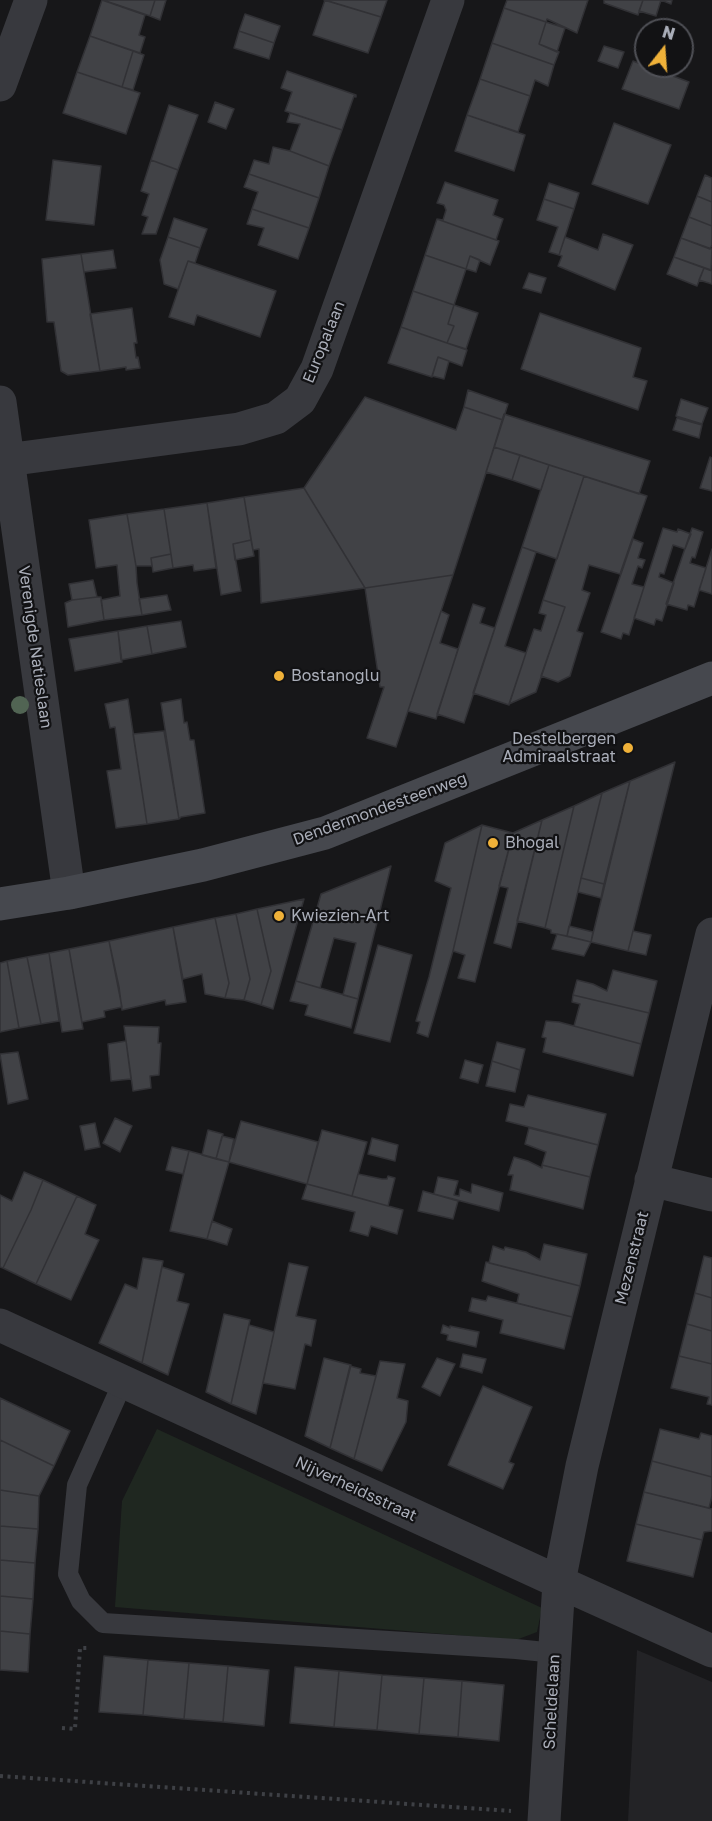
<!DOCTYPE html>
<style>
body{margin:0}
#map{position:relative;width:712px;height:1821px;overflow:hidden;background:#171719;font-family:"Golos Text",sans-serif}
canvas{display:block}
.north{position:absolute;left:634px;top:18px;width:60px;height:60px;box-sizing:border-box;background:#121214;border:2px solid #4f5056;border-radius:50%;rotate:17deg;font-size:16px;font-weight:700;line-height:24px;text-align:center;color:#aaaeb9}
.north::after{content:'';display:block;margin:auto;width:21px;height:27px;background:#efb139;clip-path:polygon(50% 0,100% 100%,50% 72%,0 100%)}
</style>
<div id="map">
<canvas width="712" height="1821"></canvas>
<div class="north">N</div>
</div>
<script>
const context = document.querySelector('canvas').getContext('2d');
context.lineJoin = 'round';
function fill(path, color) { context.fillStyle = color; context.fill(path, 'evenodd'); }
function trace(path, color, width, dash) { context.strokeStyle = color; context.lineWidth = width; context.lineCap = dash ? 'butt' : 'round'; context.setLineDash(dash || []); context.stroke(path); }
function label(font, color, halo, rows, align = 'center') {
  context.font = font + ' "Golos Text",sans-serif'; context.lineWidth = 4.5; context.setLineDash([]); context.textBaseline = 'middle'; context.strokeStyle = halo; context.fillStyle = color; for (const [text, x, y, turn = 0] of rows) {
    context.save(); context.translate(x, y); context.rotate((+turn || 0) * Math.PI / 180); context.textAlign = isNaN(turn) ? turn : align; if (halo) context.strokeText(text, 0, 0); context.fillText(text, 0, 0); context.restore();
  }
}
fill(new Path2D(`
 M637 1650 712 1682V1821H628Z`), '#232326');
fill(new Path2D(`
 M157 1429 542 1608 537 1632 516 1640 115 1607 122 1501Z`), '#1f2720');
const building = new Path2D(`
 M102 0 145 15 139 35 145 37 140 53 90 36Z
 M103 0H155L150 16Z
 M155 0H166L160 20 150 16Z
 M324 0H387L381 17Z
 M325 0 381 17 368 53 313 35Z
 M507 0H588L577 33 547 19 546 22 504 8Z
 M604 0H643L638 15 604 3Z
 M643 0H672L671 4 661 0 656 16 639 11Z
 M504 8 546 22 539 44 559 52 554 65 492 43Z
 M245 14 280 26 274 43 239 31Z
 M546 22 565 28 557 52 539 44Z
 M239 31 274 43 269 59 234 48Z
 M90 36 133 51 122 87 77 72Z
 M492 43 554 65 548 86 535 80 530 96 480 79Z
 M604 46 624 52 618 68 598 61Z
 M133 51 144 55 133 90 122 87Z
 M633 61 689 82 679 109 622 89Z
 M287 71 356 95V97L354 96 342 130 285 111 292 92 281 88Z
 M77 72 140 93 126 134 63 113Z
 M480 79 530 96 518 132 467 115Z
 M215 102 234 109 226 129 208 122Z
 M169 105 198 115 178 170 151 160Z
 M290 113 342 130 329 166 290 151 300 124 287 122Z
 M467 115 525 135 514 171 455 151Z
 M614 123 671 145 648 204 592 184Z
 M273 147 290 151 329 166 319 198 249 174 254 160 269 164Z
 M53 160 101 166 94 225 46 220Z
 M151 160 178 170 156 234H142L148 217 142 215 149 194 141 191Z
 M249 174 319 198 309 228 252 209 258 192 244 187Z
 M705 175 712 178V202L697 196Z
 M445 182 498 200 493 215 503 219 496 240 437 219 443 220 446 210 444 205 437 203Z
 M549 183 579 193 574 209 544 199Z
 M697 196 712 202V226L689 217Z
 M544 199 574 209 559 255 549 252 558 227 537 220Z
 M252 209 309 228 298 259 258 245 264 228 247 224Z
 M689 217 712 226V245L710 249 681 238Z
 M174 218 207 229 200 248 168 237Z
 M437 219 499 241 490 265 470 256 466 269 425 255Z
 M603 234 633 245 615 290 558 266 562 256 559 255 565 237 598 250Z
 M168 237 200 248 195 263 188 261 178 289 164 284 160 260Z
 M681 238 712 249 711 270 674 257Z
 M113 250 116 268 84 272 81 254Z
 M81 254 100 371 68 375 61 371 54 322H47L42 259Z
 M425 255 466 269 454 305 413 291Z
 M470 256 480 260 476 272 466 269Z
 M674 257 704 268 697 286 667 274Z
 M188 261 276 291 260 337 197 315 194 325 169 317Z
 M704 268 712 271V284L699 280Z
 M529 273 546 278 541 293 523 288Z
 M413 291 454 305 448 324 454 326 447 343 401 327Z
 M454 305 478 313 466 349 447 343 454 326 448 324Z
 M132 308 137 343H134L136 358 138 357 140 368 126 370V367L100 371 90 314Z
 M540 313 641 348 633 377 647 381 638 410 521 369Z
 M401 327 467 350 462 366 438 357 432 377 388 363Z
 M438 357 449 361 444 379 432 376Z
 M468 390 508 404 503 420 464 407Z
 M365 397 456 430 464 407 503 420 453 575 365 588 304 488Z
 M681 399 708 408 702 424 676 416Z
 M504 414 650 461 639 494 494 447Z
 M677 418 702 425 699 438 673 430Z
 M494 447 520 455 512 480 486 472Z
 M520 455 549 465 541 490 512 480Z
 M710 457 712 458V491L700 488Z
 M549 465 584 476 557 559 522 547Z
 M584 476 647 496 620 574 589 565 582 590 590 593 577 631 583 633 570 676 558 682 541 676 565 607 543 600Z
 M304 488 365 588 261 603 259 549 253 550 244 497Z
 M244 497 251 540 233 544 241 591 221 595 207 503Z
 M207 503 216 568 194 571 193 565 173 568 164 509Z
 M164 509 171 554 151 558 152 566H136L127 514Z
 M127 514 136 566 137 583 142 615 104 620 101 600 120 596 117 565 96 568 89 520Z
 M663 528 677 532 678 529 691 534 685 549 673 545 664 574 660 573 659 577 674 583 662 621 656 619 654 625 634 618Z
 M692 528 703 532 695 558 692 557 690 563 706 568 694 607 688 605 687 610 666 604Z
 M633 539 643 543 638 558 645 560 642 568 638 566 632 584 644 587 629 635 623 633 621 639 601 632Z
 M251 540 254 556 235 560 233 544Z
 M522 547 536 552 505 646 526 653 509 705 473 693Z
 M712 549V594L699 590Z
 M171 554 173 568 153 572 151 558Z
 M453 575 396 747 367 738 384 687H380L365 588Z
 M93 580 97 597 72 600 69 584Z
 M167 595 171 610 142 615 139 599Z
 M97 597H101L104 620 68 627 65 603 72 600Z
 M543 600 565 607 536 692 509 704 534 629 541 631 546 615 539 613Z
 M473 604 485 608 480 623 495 628 464 723 437 714Z
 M441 611 449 615 440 643 458 649 436 719 408 711Z
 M181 621 186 647 152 654 147 626Z
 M147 626 152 654 121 660 118 631Z
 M118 631 122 662 75 671 69 639Z
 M128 699 147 824 116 828 107 771 121 769 115 727 110 728 105 704Z
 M181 699 184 723 187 722 190 740H194L205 813 181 817 179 819 161 703Z
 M164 731 179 819 147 824 133 734Z
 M675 762 628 951 591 942 630 781Z
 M630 781 604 884 581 878 602 793Z
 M602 793 567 936 551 933V930L545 928 574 806Z
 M574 806 545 928 517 921 542 820Z
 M542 820 511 948 494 943 508 888 499 886 513 833Z
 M482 825 513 833 475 982 458 978 465 955 453 951Z
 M482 825 453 951 428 1037 417 1033 420 1022 416 1021 429 977 451 888 435 881 445 843Z
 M391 866 358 999 343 995 356 943 334 938 320 988 296 981 321 894Z
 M581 878 604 884 601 898 578 892Z
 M304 899 273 1009 261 1005 271 971 257 909Z
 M257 909 271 971 261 1005 244 1000 250 979 236 914Z
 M236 914 250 979 244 1000 225 998 229 983 215 918Z
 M215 918 229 983 225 998 205 994 202 974 183 979 173 927Z
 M569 926 593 932 591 942 567 936Z
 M173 927 186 1002 166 1005 165 1000 122 1010 119 987 109 941Z
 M633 931 651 935 646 955 628 951Z
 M557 934 591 942 584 956 552 949Z
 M109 941 122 1007 104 1011 105 1017 82 1022 69 949Z
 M378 945 412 955 390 1042 354 1033Z
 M69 949 83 1029 62 1032 49 953Z
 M49 953 59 1021 41 1024 27 957Z
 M27 957 41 1024 19 1028 7 961Z
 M7 961 19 1028 0 1032V963Z
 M613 970 657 981 649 1013 573 995 577 980 593 984 607 991Z
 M296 981 358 999 351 1028 305 1015 308 1005 290 1001Z
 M573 995 649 1013 641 1044 574 1026 580 1004 572 1002Z
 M546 1021 559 1022 641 1044 633 1076 543 1052 546 1038 542 1037Z
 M124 1026 159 1027 158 1043H161L159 1075 150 1076 151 1088 133 1091Z
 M126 1041 131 1079 111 1081 108 1044Z
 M497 1042 525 1049 520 1070 492 1061Z
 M18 1052 28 1099 8 1104 0 1054Z
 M465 1060 483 1065 478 1083 460 1078Z
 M492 1061 520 1070 515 1092 486 1086Z
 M528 1095 606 1114 598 1145 506 1121 510 1104 524 1107Z
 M115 1118 132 1126 120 1152 103 1143Z
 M241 1121 318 1142 307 1184 229 1162Z
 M95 1123 100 1147 85 1150 80 1126Z
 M529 1128 598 1145 590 1177 542 1165 546 1152 525 1144Z
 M208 1130 223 1134 216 1159 202 1155Z
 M322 1130 367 1142 352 1196 307 1184Z
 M222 1136 234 1139 229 1162 216 1159Z
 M372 1138 398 1145 395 1161 368 1154Z
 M172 1147 189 1151 183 1174 166 1170Z
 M189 1151 229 1162 207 1239 170 1231Z
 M514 1157 528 1161 542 1168V1165L590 1177 583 1209 510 1190 513 1175H508Z
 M24 1172 43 1180 31 1210 3 1268 0 1267V1195L12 1201Z
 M358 1174 382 1179H387L388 1176 395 1178 388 1206 352 1196Z
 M438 1177 458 1181 454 1195 459 1196 460 1189 471 1193 472 1184 503 1193 499 1211 434 1194Z
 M43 1180 77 1196 36 1284 3 1268 31 1210Z
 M307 1184 403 1210 397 1234 371 1226 368 1236 350 1231 355 1212 302 1199Z
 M423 1191 458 1201 453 1219 418 1211Z
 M77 1196 96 1205 85 1234 99 1240 71 1300 36 1284Z
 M212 1221 232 1229 227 1245 207 1239Z
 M544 1244 587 1254 580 1286 489 1263 493 1246 504 1250 505 1247 526 1252 540 1260Z
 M704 1256 712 1258V1298L695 1293Z
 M143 1258 163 1261 142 1363 99 1343 125 1284 137 1289Z
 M486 1262 580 1286 572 1317 517 1303 519 1294 482 1281Z
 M289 1263 308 1267 296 1316 316 1320 311 1346 305 1344 295 1389 263 1383Z
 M162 1267 184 1274 177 1301 189 1304 168 1375 142 1363Z
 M695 1293 712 1298V1331L687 1324Z
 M488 1296 572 1317 564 1349 500 1333 503 1320 469 1311 472 1298 486 1301Z
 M224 1314 250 1320 231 1404 206 1392Z
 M687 1324 712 1331V1364L679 1356Z
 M249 1325 274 1332 256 1414 231 1404Z
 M443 1325 450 1328V1326L479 1332 476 1347 447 1340 448 1335 441 1333Z
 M463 1354 486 1359 482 1373 460 1367Z
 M679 1356 712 1364V1405L707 1404 709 1397 671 1388Z
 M324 1358 351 1365 330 1448 305 1436Z
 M437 1358 455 1364 440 1396 422 1387Z
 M380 1361 405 1364 397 1398 408 1401 406 1422 382 1471 354 1459Z
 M350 1366 361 1369 360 1373 376 1376 354 1459 330 1448Z
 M483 1386 532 1407 509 1462 514 1464 503 1489 448 1465Z
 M0 1398 70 1431 54 1466 0 1440Z
 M660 1429 699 1439 701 1433 712 1436V1477L652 1461Z
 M0 1440 54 1466 39 1496 0 1490Z
 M652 1461 712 1477V1496L709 1508 644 1492Z
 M0 1490 39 1496 38 1529 0 1526Z
 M644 1492 712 1509V1531L704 1532 702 1540 636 1524Z
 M636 1524 702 1540 693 1577 627 1561Z
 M0 1526 38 1529 35 1563 0 1560Z
 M0 1560 35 1563 33 1599 0 1596Z
 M0 1596 33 1599 30 1634 0 1631Z
 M0 1631 30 1634 28 1672 0 1670Z
 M104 1656 148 1660 143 1715 99 1712Z
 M148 1660 189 1663 184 1719 143 1715Z
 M189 1663 228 1666 223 1722 184 1719Z
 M228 1666 269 1670 264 1726 223 1722Z
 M295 1667 339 1671 334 1727 290 1723Z
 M339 1671 382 1675 377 1730 334 1727Z
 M382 1675 424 1678 419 1734 377 1730Z
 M424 1678 462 1681 458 1737 419 1734Z
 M462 1681 504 1685 499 1741 458 1737Z`);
fill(building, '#414246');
trace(building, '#313135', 1.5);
trace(new Path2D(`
 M62 1728 75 1729 80 1648H88
 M0 1776 511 1811`), '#3e4045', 4, [3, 4.5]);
trace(new Path2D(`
 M123 1382 77 1485 68 1574 81 1601 103 1623 516 1649 555 1653`), '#38393e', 20);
trace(new Path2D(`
 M0 85 31 0
 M0 402 69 893
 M0 461 239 429 276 418 300 400 317 369 448 0
 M651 1180 712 1195
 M0 1325 559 1582 712 1651
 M544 1821 559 1582 582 1466 712 934`), '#38393e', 33);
trace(new Path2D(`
 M0 904 69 893 203 865 325 833 712 678`), '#46484e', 33);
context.fillStyle = '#516453';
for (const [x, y] of [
 [20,705]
]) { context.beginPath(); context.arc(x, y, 9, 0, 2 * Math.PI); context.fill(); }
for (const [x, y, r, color] of [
 [279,676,6,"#efb139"],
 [628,748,6,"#efb139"],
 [493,843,6,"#efb139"],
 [279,916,6,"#efb139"]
]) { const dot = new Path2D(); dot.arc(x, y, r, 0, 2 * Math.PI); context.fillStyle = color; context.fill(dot); trace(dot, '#121214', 2); }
label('16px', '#aaaeb9', '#121214', [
 ["Europalaan",324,342,-68],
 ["Verenigde Natieslaan",35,647,82],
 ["Dendermondesteenweg",380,809,-20],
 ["Mezenstraat",632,1258,-76],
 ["Nijverheidsstraat",356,1489,25],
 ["Scheldelaan",552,1702,-87]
]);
label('16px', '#aaaeb9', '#121214', [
 ["Bostanoglu",291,676],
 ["Destelbergen",616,739,"right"],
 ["Admiraalstraat",616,757,"right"],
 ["Bhogal",505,843],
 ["Kwiezien-Art",291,916]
], 'left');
</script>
